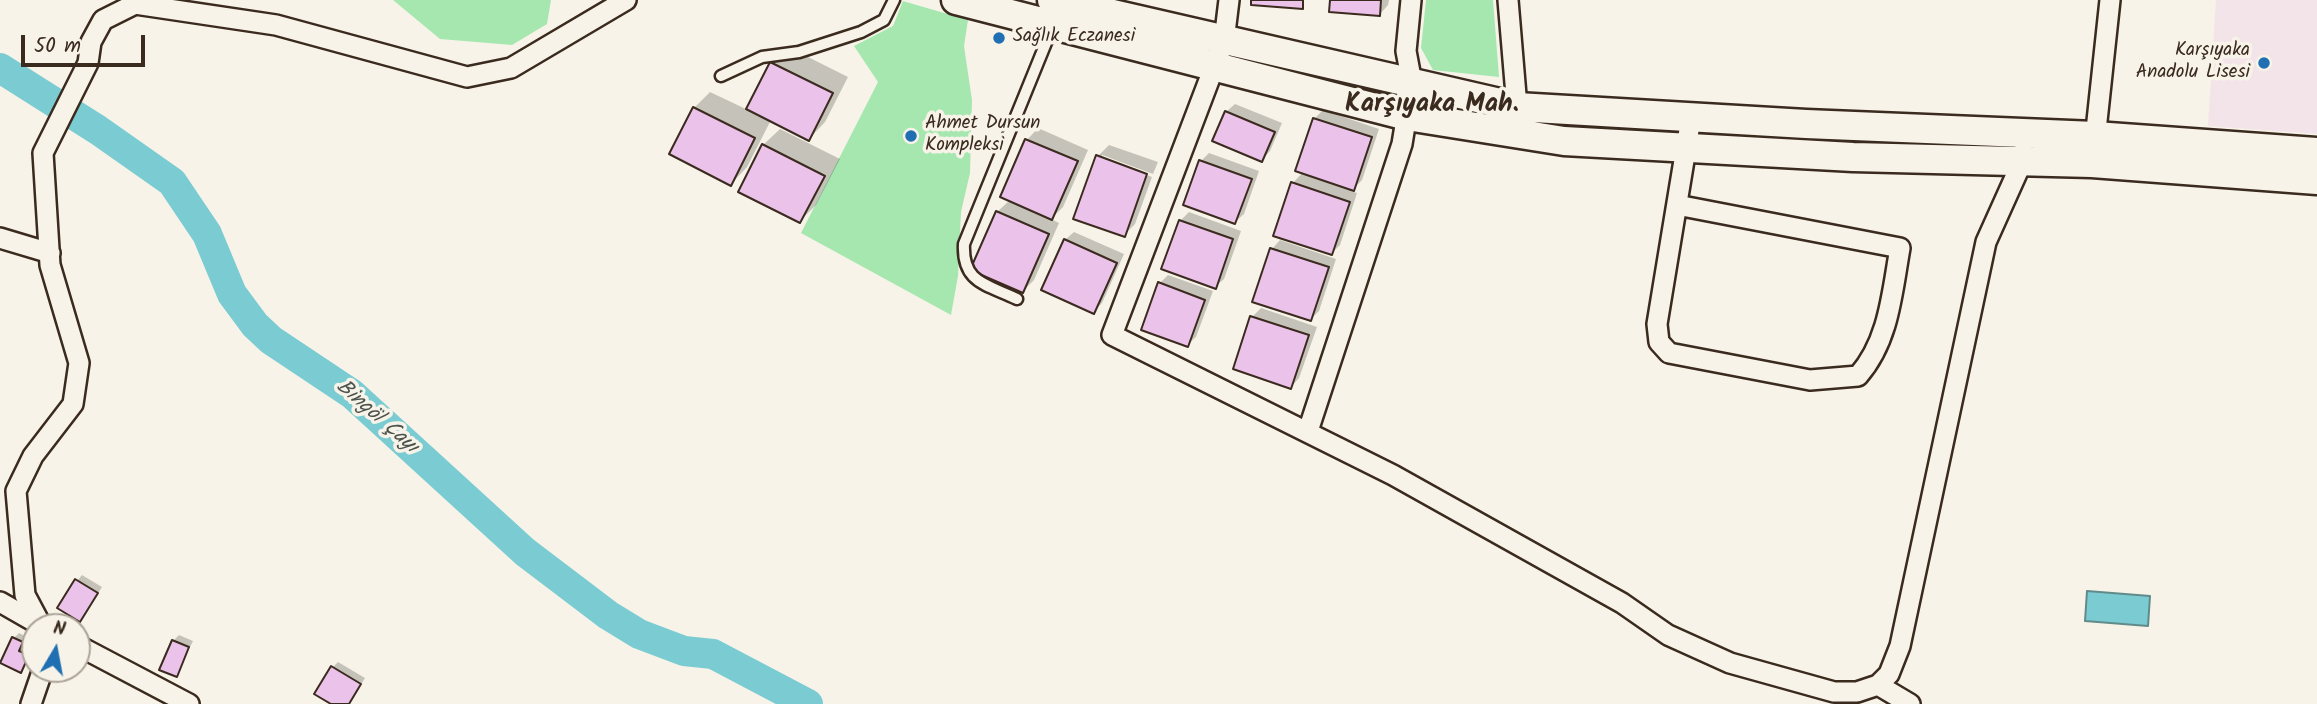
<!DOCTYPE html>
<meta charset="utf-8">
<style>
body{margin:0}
#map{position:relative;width:2317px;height:704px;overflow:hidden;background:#f7f3e8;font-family:Kalam,sans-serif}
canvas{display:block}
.north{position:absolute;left:21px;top:613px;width:70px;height:70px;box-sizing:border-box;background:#f7f3e8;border:2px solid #aca397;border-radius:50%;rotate:10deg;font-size:19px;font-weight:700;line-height:28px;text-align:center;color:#3b2a1e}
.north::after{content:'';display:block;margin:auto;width:24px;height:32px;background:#1f6fb2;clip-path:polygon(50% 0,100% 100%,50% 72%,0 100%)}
.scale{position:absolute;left:21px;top:35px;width:124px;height:32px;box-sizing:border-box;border:4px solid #3b2a1e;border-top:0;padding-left:9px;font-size:21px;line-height:24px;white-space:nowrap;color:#3b2a1e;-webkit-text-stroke:5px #f7f3e8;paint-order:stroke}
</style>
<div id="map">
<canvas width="2317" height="704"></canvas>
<div class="north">N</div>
<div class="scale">50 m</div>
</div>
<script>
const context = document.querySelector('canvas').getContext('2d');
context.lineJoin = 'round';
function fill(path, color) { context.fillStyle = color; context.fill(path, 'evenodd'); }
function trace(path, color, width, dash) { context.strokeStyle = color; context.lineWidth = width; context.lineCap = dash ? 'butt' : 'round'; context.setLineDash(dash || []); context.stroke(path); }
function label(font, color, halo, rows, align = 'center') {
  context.font = font + ' Kalam,sans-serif'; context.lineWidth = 7; context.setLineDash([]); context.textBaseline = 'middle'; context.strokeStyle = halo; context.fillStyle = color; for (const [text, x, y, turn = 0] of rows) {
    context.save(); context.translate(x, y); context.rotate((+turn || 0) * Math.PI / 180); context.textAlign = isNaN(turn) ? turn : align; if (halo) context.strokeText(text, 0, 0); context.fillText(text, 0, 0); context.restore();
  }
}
fill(new Path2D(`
 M2216 0H2317V134L2208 126Z`), '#f3e4e9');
fill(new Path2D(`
 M393 0H551L547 24 512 45 440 39Z
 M1426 0H1493L1499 77 1433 70 1421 48Z
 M903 1 968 20 964 46 972 100 970 173 961 212 958 276 951 315 801 233 878 82 854 46 893 26Z`), '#a6e7b0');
const water = new Path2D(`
 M2087 591 2150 596 2148 626 2085 621Z`);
fill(water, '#7accd2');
trace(water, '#618b8a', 2);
fill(new Path2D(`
 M1331 0H1389L1388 5 1380 14Z
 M788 47 848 77 825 122 809 139 771 120 747 167 731 184 694 108 710 92 748 110 772 63Z
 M1235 104 1282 123 1270 151 1262 160 1226 112Z
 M1323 110 1379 129 1362 180 1351 191 1357 193 1340 245 1332 253 1293 183 1303 172 1314 119Z
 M1038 128 1088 150 1063 207 1051 219 1059 223 1034 280 1023 291 997 212 1010 200 1002 196 1027 140Z
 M780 129 840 159 816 205 800 221 763 145Z
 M1109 145 1158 162 1153 174 1102 155V159L1152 177 1135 224 1124 235 1098 156Z
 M1209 153 1259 171 1244 214 1235 222 1201 161Z
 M1189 212 1241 231 1224 279 1215 287 1180 221Z
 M1074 232 1124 254 1102 303 1093 312 1065 240Z
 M1280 240 1336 259 1319 311 1311 319 1272 249Z
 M1168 275 1213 291 1196 337 1187 345 1160 283Z
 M1261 308 1317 327 1299 378 1291 387 1235 368 1252 317Z
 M82 575 102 587 85 614 77 581Z
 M19 633 27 637 23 645 33 649 20 671 14 638Z
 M179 635 193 641 176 675 173 641Z
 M338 662 365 678 349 704H334L333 667Z`), '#0003');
trace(new Path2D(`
 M0 68 98 130 172 182 207 234 232 294 255 325 271 340 352 394 525 552 608 615 639 634 684 651 713 654 808 704`), '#7accd2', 30);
const building = new Path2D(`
 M1251 0H1303V9L1251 5Z
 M1330 0H1381L1380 16 1329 12Z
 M770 62 833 93 809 141 746 109Z
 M693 107 755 138 731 186 669 154Z
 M1225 111 1275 132 1262 162 1212 141Z
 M1313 118 1372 137 1354 191 1295 171Z
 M1025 139 1078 161 1052 220 1000 197Z
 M762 144 825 176 800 223 738 192Z
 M1096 155 1147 174 1125 237 1073 219Z
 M1199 160 1252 179 1235 224 1183 205Z
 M1291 182 1350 202 1332 255 1273 236Z
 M996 211 1049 234 1023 293 970 270Z
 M1179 220 1233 239 1216 289 1161 269Z
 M1064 239 1117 263 1094 314 1041 290Z
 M1270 248 1329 267 1311 321 1252 302Z
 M1158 282 1205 300 1188 347 1141 330Z
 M1250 316 1309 335 1291 389 1233 369Z
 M75 579 98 593 80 622 57 608Z
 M12 637 23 642 19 651 29 655 21 673 0 663Z
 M172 640 189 647 177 677 159 670Z
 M331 666 361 684 349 704H331L314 694Z`);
fill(building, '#ebc2ea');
trace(building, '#3b2a1e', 2);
const lane = new Path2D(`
 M721 76 762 57 799 52 861 32 884 20 894 0
 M1017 299C986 284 962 283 964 244L1052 28`);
const street = new Path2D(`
 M1229 0 1224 41 1112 335 1393 475 1622 603 1668 635 1730 663 1834 692H1857L1878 685 1889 674 1900 646 1986 242 2022 162 2023 152
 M1508 0 1517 107
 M2094 149 2110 0
 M1677 205 1900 248C1892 293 1889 341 1858 376L1810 380 1669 353 1659 342 1657 324 1691 118
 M0 238 50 253
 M1308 431 1402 144 1412 83 1406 51 1411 0
 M0 602 42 626
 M42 627 25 595 16 491 33 456 73 404 79 363 50 265 43 153 88 63 91 42 103 20 135 4 276 25 467 77 511 68 626 0
 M77 645 189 704
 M1878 685 1910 704
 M31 704 43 669`);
const secondary = new Path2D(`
 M956 0 1407 116 1564 141 1853 157 2092 163 2317 180
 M1052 0 1517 107 1806 124 2095 136 2317 152`);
trace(lane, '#3b2a1e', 15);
trace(street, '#3b2a1e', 24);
trace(secondary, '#3b2a1e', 33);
trace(lane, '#f7f3e8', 10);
trace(street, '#f7f3e8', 19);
trace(secondary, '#f7f3e8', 28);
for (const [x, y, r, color] of [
 [999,38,7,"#1f6fb2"],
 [2264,63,7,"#1f6fb2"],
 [911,136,7,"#1f6fb2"]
]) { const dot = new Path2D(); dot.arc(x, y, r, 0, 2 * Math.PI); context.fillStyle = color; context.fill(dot); trace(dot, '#f7f3e8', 2.5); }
label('19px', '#3b2a1e', '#f7f3e8', [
 ["Sağlık Eczanesi",1013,38],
 ["Karşıyaka",2250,52,"right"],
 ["Anadolu Lisesi",2250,74,"right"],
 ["Ahmet Dursun",925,125],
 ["Kompleksi",925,147]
], 'left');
label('italic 21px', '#4b524b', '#f7f3e8', [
 ["Bingöl Çayı",376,418,41]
]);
label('bold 26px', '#3b2a1e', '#f7f3e8', [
 ["Karşıyaka Mah.",1432,107]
]);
</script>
